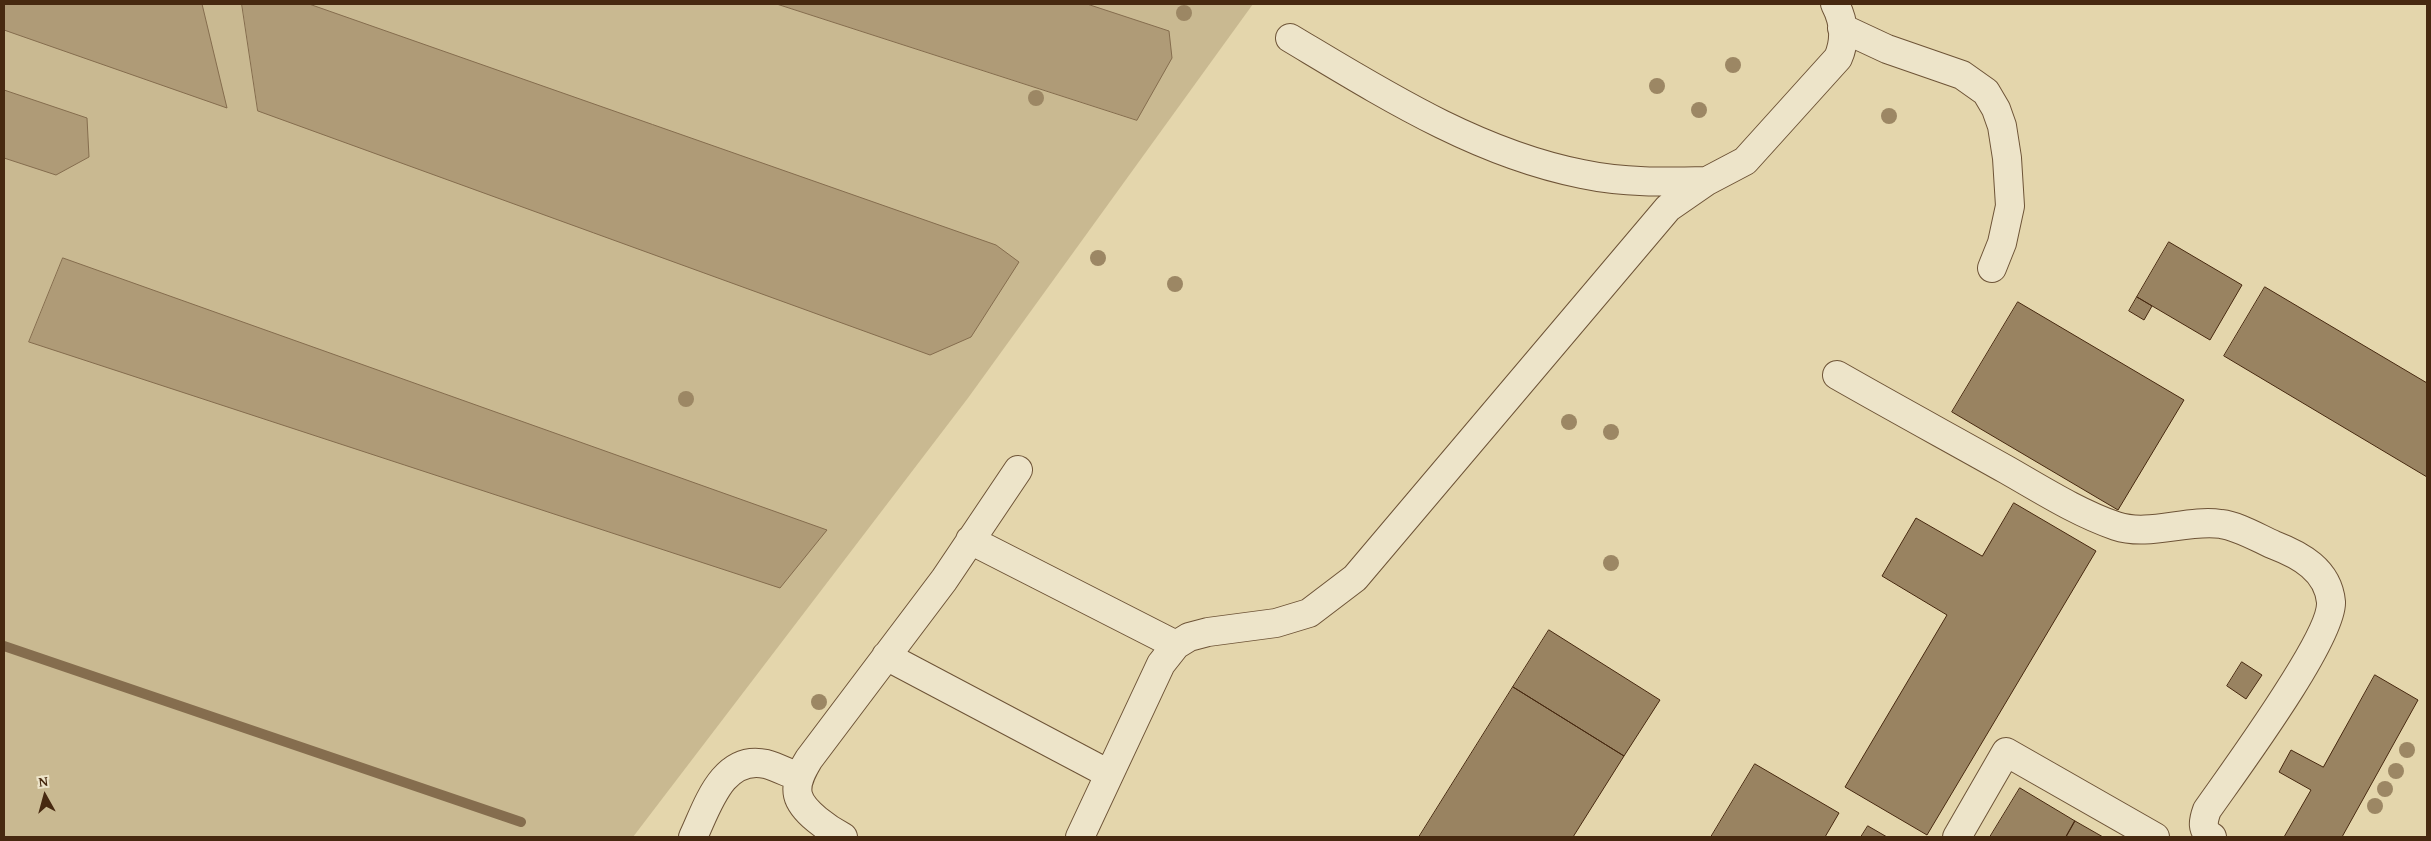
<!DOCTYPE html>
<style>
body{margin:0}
#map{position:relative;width:2431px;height:841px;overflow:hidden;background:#e4d6ac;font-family:"Gentium Book Plus",serif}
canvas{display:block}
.frame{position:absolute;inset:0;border:5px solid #472910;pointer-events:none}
.north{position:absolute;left:20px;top:771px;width:50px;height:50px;-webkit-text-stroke:4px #ede4c9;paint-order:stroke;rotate:353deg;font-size:14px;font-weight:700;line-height:20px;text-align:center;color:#472910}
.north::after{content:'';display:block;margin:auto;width:18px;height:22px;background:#472910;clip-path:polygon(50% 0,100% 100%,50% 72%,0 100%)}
</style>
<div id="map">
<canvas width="2431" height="841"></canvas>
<div class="frame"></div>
<div class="north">N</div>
</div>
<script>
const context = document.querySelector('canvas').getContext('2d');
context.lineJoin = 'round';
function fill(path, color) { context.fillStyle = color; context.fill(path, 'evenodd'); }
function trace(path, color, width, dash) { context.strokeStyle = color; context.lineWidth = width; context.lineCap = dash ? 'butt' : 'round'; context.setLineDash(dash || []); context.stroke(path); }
fill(new Path2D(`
 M4 4H1253L968 398 633 837H4Z`), '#c9b991');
const water = new Path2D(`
 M4 4H202L227 108 4 30Z
 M242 4H309L996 245 1019 262 971 337 930 355 258 111Z
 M777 4H1087L1169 31 1172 58 1137 120Z
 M4 90 87 118 89 157 56 175 4 158Z
 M63 258 827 530 780 588 29 342Z`);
fill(water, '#af9b77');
trace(water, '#856d4e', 1);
trace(new Path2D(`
 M4 646 521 822`), '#856d4e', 10);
const building = new Path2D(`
 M2169 242 2242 285 2210 340 2137 297Z
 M2265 287 2427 383V477L2224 356Z
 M2137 297 2152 306 2144 320 2129 311Z
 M2018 302 2184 400 2118 510 1952 412Z
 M2014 503 2096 551 1927 835 1845 787 1947 615 1882 576 1916 518 1982 556Z
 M1549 630 1660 700 1624 756 1513 687Z
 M2242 662 2262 675 2246 699 2227 686Z
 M2375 675 2418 700 2342 837H2284L2311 790 2279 772 2291 750 2323 767Z
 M1513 687 1624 756 1573 837H1419Z
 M1755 764 1839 813 1825 837H1711Z
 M2020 788 2075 821 2066 837H1990Z
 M2075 821 2103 837H2066Z
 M1868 826 1887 837H1861Z`);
fill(building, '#998361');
trace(building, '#472910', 1);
const minor = new Path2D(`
 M1842 28 1887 49 1962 75 1986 92 1996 109 2002 126 2007 158 2010 206 2002 243 1992 268
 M1290 38C1382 93 1476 153 1582 174 1624 183 1665 182 1707 181
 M1837 375C1893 407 1950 438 2007 470 2042 490 2078 513 2116 526 2149 537 2187 519 2221 524 2238 526 2258 538 2274 545 2300 555 2328 570 2331 602 2333 638 2232 774 2207 810 2203 821 2201 830 2212 837
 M970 540 1176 645
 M886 656 1109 774
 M693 837C707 808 722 754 766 764 777 767 788 773 799 777
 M843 837C830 830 802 812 798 795 795 782 803 769 809 759L944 580 1018 470
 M1080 837 1161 664 1176 645 1189 637 1208 632 1276 623 1309 613 1355 578 1668 208 1707 181 1745 161 1838 58C1846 40 1844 21 1835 4
 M1957 837 2006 752 2155 837`);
trace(minor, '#6e5437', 30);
trace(minor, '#ede4c9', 28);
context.fillStyle = '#9c8764';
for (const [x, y] of [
 [1184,13],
 [1733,65],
 [1657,86],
 [1036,98],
 [1699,110],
 [1889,116],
 [1098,258],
 [1175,284],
 [686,399],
 [1569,422],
 [1611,432],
 [1611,563],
 [819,702],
 [2407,750],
 [2396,771],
 [2385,789],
 [2375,806]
]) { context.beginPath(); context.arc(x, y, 8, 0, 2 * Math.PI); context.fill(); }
</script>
